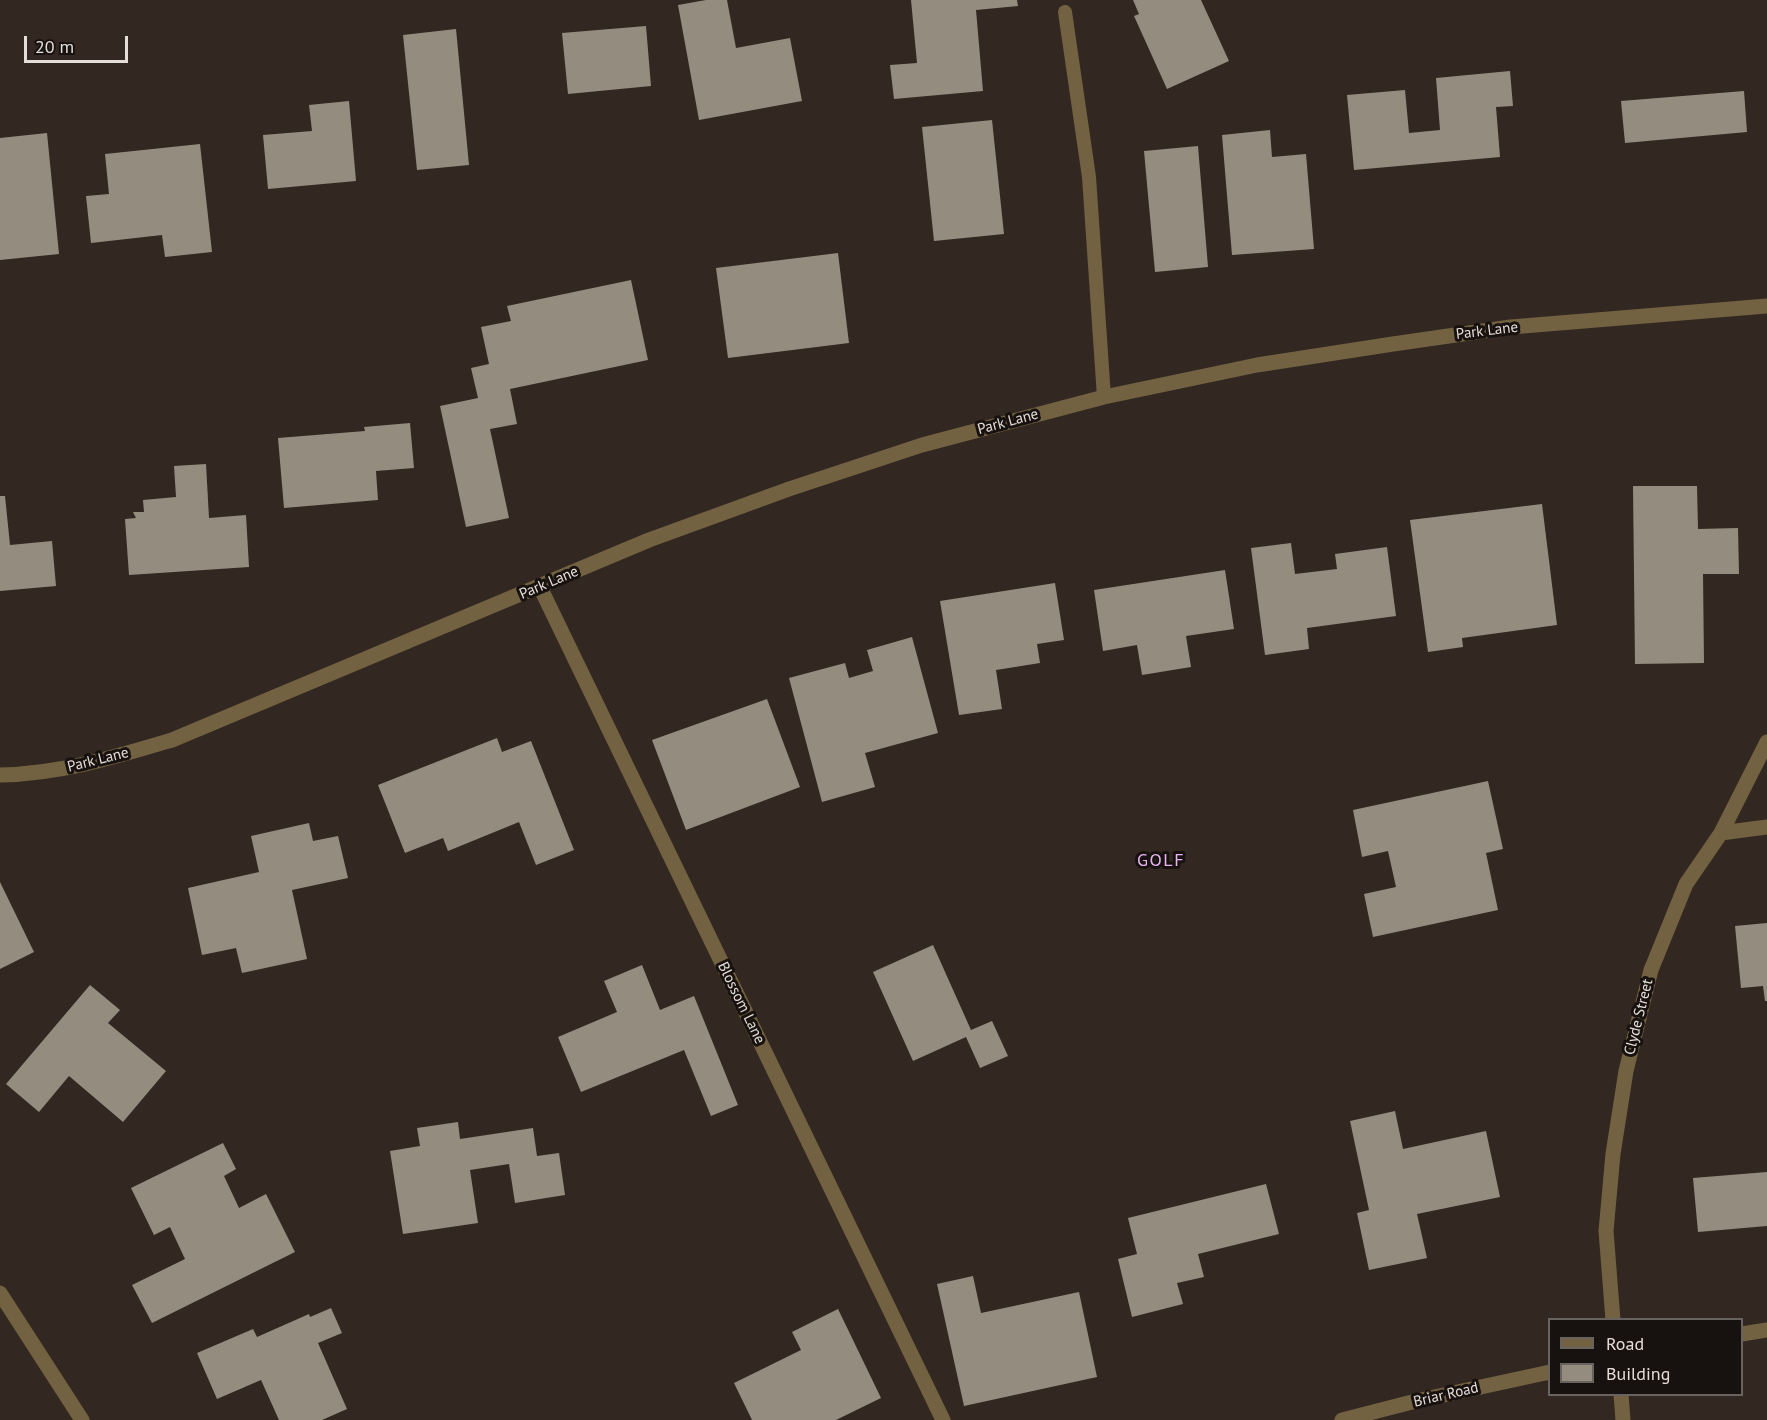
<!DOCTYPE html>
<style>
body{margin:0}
#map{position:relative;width:1767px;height:1420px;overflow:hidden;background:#332821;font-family:"PT Sans",sans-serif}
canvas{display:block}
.legend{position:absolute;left:1548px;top:1318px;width:195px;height:78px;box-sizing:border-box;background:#17120f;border:2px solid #69635f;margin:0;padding:8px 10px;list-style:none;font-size:18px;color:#e4ddd8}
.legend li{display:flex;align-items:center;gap:12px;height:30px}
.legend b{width:30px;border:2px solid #69635f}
.scale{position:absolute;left:24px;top:36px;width:104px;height:27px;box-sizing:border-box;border:3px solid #e4ddd8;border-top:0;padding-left:8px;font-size:18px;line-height:21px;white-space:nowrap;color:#e4ddd8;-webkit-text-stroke:4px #17120f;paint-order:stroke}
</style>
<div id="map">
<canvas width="1767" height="1420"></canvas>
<ul class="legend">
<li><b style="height:8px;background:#726241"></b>Road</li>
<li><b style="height:16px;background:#958c80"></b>Building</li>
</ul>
<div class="scale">20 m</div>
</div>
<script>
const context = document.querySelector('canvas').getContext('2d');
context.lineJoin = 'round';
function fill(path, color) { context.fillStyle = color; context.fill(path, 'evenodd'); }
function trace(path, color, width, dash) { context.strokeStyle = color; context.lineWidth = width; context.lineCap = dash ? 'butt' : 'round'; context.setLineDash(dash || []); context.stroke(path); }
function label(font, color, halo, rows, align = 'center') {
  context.font = font + ' "PT Sans",sans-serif'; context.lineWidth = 6; context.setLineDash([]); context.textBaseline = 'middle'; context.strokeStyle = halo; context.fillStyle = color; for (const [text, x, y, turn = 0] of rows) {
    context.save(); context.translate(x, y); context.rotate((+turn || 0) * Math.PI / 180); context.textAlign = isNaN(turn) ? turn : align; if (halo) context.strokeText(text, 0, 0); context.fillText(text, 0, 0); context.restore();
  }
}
fill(new Path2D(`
 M706 0H727L736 48 790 38 802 101 699 120 678 5Z
 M911 0H1017L1018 6 976 10 983 91 894 99 890 65 917 63Z
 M1133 0H1201L1229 61 1167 89 1134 16 1139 14Z
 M646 26 651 86 568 94 562 33Z
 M456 29 469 165 417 170 403 35Z
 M1510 71 1513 106 1496 107 1500 157 1354 170 1347 95 1405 90 1409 133 1440 130 1436 78Z
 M1744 91 1747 132 1625 143 1621 101Z
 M349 101 356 181 268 189 263 135 312 131 309 105Z
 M992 120 1004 234 934 241 922 127Z
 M1270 130 1272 157 1306 154 1314 249 1232 255 1222 135Z
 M47 133 59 254 0 260V138Z
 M200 144 212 252 165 257 162 235 91 243 86 196 109 194 105 154Z
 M1198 146 1208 267 1155 272 1144 151Z
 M838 253 849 343 728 358 716 268Z
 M631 280 648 360 510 389 517 424 490 429 509 518 466 527 440 406 478 398 471 368 489 364 481 327 511 321 507 306Z
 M410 423 414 468 376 471 378 500 284 508 278 438 365 431 364 427Z
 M206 464 209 518 246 515 249 567 129 575 125 519 136 518 133 512H144L143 500 176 497 174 466Z
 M1633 486H1697L1698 529 1738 528 1739 574H1703L1704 663 1635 664Z
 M0 496H5L10 545 52 541 56 586 0 591Z
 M1542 504 1557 625 1462 638 1463 647 1428 652 1410 520Z
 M1291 543 1295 574 1337 569 1335 554 1387 547 1396 616 1307 628 1309 649 1265 655 1251 548Z
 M1225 570 1234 629 1186 636 1191 667 1142 675 1137 645 1103 651 1094 590Z
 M1055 583 1064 640 1037 644 1040 663 996 670 1002 709 959 715 940 601Z
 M912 637 938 733 865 753 875 787 822 802 789 678 845 663 849 678 873 671 867 650Z
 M767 699 800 787 686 830 652 740Z
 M497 738 502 752 531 741 574 850 536 865 519 822 448 851 443 838 405 853 378 785Z
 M1488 781 1503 849 1486 853 1498 910 1373 937 1364 894 1396 887 1388 851 1362 857 1353 810Z
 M309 823 313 841 338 836 348 878 292 890 307 959 242 973 236 948 202 955 188 888 259 872 251 836Z
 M0 882 34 952 0 969Z
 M1767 923V1001H1765L1763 986 1741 988 1735 926Z
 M933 945 971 1030 992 1021 1008 1056 980 1068 966 1037 913 1061 873 972Z
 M642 965 660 1010 694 996 738 1105 711 1116 684 1050 581 1092 558 1037 617 1012 604 981Z
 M90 985 120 1010 108 1023 166 1071 123 1122 69 1076 39 1112 6 1084Z
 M1395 1111 1403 1149 1486 1131 1500 1197 1417 1214 1427 1258 1369 1270 1357 1213 1369 1210 1350 1121Z
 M458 1122 460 1139 533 1128 537 1156 559 1153 565 1195 515 1203 509 1164 470 1170 478 1223 403 1234 390 1151 420 1146 417 1128Z
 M223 1143 236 1169 224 1176 239 1208 266 1194 295 1252 152 1323 132 1285 185 1259 170 1227 154 1235 131 1188Z
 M1767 1172V1226L1698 1232 1693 1178Z
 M1266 1184 1279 1234 1198 1254 1204 1277 1177 1283 1183 1304 1132 1317 1118 1259 1137 1254 1128 1218Z
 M973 1276 981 1313 1079 1292 1097 1377 964 1406 937 1284Z
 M331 1308 342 1333 318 1343 347 1409 322 1420H279L261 1380 217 1399 197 1353 253 1329 257 1337 309 1314 310 1317Z
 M838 1309 881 1398 836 1420H752L734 1383 801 1350 792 1332Z`), '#958c80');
trace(new Path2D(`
 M1065 12 1089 177 1104 397`), '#726241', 14);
trace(new Path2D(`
 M540 587 943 1420
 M0 775C60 774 115 757 172 740L649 540 789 489 922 445 1104 397 1257 365 1393 344 1511 327 1767 306
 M1721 833 1767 827
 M0 1293 82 1420
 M1613 1320 1606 1231 1613 1154 1626 1071 1651 970 1686 884 1721 833 1767 742
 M1742 1334 1767 1330
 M1621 1394 1623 1420
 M1342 1420 1416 1401 1550 1372`), '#726241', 15);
label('15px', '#e4ddd8', '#17120f', [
 ["Park Lane",1487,331,-7],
 ["Park Lane",1008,422,-15],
 ["Park Lane",549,583,-23],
 ["Park Lane",98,760,-14],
 ["Blossom Lane",741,1003,64],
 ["Clyde Street",1639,1017,-76],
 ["Briar Road",1446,1395,-13]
]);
context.letterSpacing = '1.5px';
label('18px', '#e8b3ef', '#17120f', [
 ["GOLF",1161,861]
]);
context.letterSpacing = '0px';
</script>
